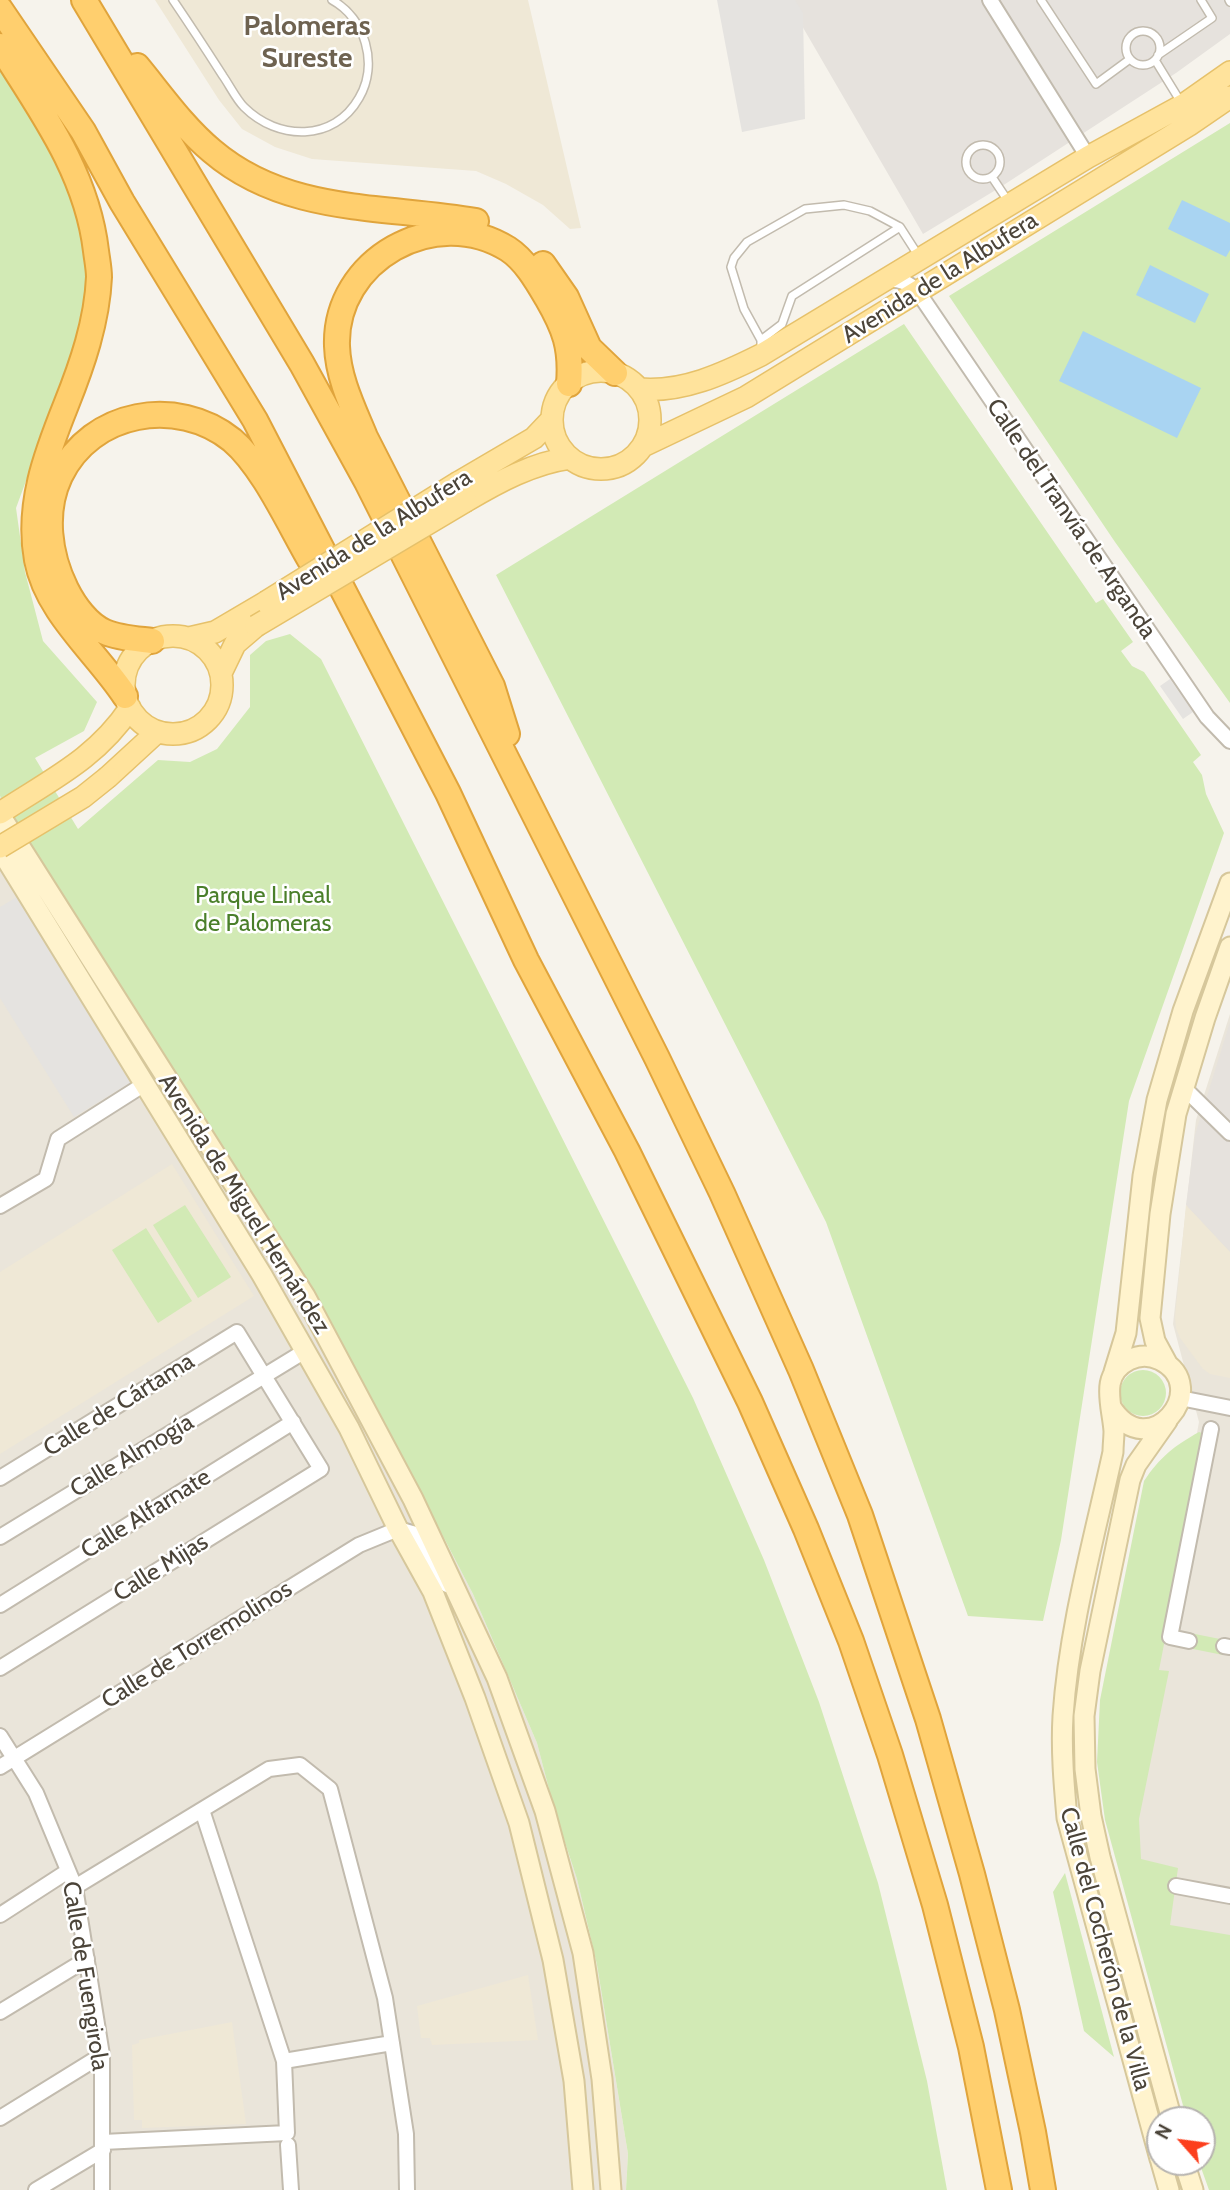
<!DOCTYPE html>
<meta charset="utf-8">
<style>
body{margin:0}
#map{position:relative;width:1230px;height:2190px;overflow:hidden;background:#f6f3ec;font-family:Cabin,sans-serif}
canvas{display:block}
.north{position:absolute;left:1146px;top:2106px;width:70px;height:70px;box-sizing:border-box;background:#fff;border:2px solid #b7b4b0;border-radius:50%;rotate:298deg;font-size:19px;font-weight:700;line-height:28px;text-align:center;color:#4b4439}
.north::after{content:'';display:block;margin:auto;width:24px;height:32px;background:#fc3f1d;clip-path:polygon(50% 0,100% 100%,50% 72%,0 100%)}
</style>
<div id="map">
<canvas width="1230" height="2190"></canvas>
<div class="north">N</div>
</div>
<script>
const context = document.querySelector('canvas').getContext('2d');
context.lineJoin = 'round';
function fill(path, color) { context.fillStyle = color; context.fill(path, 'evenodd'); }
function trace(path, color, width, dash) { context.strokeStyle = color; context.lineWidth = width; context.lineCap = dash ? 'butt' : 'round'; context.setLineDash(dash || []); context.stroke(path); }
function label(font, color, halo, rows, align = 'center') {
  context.font = font + ' Cabin,sans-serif'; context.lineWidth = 5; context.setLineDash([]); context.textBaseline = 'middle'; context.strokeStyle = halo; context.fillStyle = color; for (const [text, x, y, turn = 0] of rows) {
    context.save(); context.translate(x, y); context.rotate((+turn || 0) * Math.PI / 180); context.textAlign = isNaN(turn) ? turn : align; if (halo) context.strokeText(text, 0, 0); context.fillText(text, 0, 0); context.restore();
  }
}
fill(new Path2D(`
 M0 796 90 944 194 1107 377 1409 473 1594 537 1743 555 1812 577 1879 597 1965 628 2154 626 2190H0Z
 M1230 1014V2107L1125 1824 1199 1422 1173 1324 1196 1120Z`), '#eae5da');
fill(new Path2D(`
 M787 0H1230V34L1176 73 999 188 923 234Z
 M1230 1022V1252L1186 1205 1195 1135Z`), '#e6e2dd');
fill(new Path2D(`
 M155 0H528L581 228 570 229 543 205 506 184 476 171 312 159 275 147 242 129 219 100Z
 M172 1164 254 1296 0 1454V1272Z
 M1186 1205 1230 1252V1378L1210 1374 1203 1369 1180 1338 1176 1328 1175 1317Z
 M528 1975 538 2040 432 2045 430 2038H421L417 2006Z
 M232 2022 246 2124 142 2128V2120H134L132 2045 139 2043V2040Z`), '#efe8d6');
fill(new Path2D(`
 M0 67 54 152 71 187 87 265 86 306 74 351 16 508 25 572 43 641 97 702 84 731 35 758 78 829 158 760 190 762 217 749 250 707V655L266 641 290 634 321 659 693 1398 764 1560 819 1702 878 1883 927 2081 947 2190H626L628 2154 597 1965 577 1879 555 1812 537 1743 473 1594 377 1409 194 1107 90 944 0 796Z
 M1230 123V703L1115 542 949 296Z
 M904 324 1096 603 1103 599 1133 642 1121 651 1132 666 1144 672 1201 755 1193 762 1202 775 1206 794 1224 833 1129 1101 1061 1540 1043 1621 968 1616 826 1222 496 575Z
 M185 1205 231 1277 198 1298 153 1225Z
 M146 1228 192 1301 158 1323 112 1250Z
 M1120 1393a23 23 0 1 1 46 0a23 23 0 1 1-46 0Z
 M1199 1432 1205 1434 1159 1670 1169 1671 1139 1819 1141 1859 1178 1868 1170 1925 1230 1935V2190H1209L1199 2162H1202V2120H1187L1105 1820 1097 1762 1100 1700 1144 1481C1160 1457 1174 1446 1199 1432Z
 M1190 1633 1225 1640 1223 1655 1188 1648Z
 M1065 1873 1114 2057 1084 2031 1053 1892Z`), '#d2eab5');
fill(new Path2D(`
 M717 0H795L803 13 805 119 742 132Z
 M1170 679 1193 712 1183 719 1160 686Z
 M17 897 131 1082 74 1117 0 998V907Z`), '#e5e3e0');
fill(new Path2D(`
 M1182 200 1230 223V250L1226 257 1168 229Z
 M1150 265 1209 294 1195 323 1136 295Z
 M1083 331 1201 388 1177 438 1059 381Z`), '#a9d4f2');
const lane = new Path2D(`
 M173 0C190 25 207 51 223 76 230 86 236 99 244 107 278 141 334 142 359 98 379 64 365 18 332 0
 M1041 0 1096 84 1130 59
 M1229 0 1230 2
 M1126 48a17 17 0 1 1 34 0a17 17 0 1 1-34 0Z
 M1158 55 1212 18 1201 0
 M1155 60 1182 104
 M966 162a17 17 0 1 1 34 0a17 17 0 1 1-34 0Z
 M992 177 1008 201
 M761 340 782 324 792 296 900 227
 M761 351V340L744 309 731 267 734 258 747 242 805 209 844 205 870 211 900 227 918 255`);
const street = new Path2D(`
 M990 0 1088 157
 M886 280C901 279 907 282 918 292L1207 717 1230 741
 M1183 1087 1230 1133
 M0 1206 46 1179 58 1139 143 1085
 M1180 1398 1230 1408
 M0 1478 237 1332 321 1469 0 1668
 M0 1537 305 1351
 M0 1605 293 1422
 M1189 1641 1170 1637 1211 1429
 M1224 1646 1230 1647
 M0 1736 36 1793 75 1887 102 2055V2190
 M0 1767 359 1545 398 1529 419 1535 434 1568 447 1585
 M202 1810 284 2061
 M1176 1886 1230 1896
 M75 1887 269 1769 300 1765 330 1789 385 1998 406 2134 407 2190
 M0 1915 68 1871
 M0 2012 87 1959
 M0 2118 102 2055
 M103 2142 287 2133 284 2061 392 2043
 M288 2145 291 2190
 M36 2190 103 2150`);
const secondary = new Path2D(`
 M0 815 305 1296 413 1499 497 1678 545 1811 583 1953 602 2079 611 2190
 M0 849 262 1275 349 1428 398 1529 433 1592 475 1698 519 1823 553 1960 574 2081 583 2190
 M1168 1365 1155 1341 1150 1318 1160 1214 1176 1114 1205 1018 1230 947
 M1114 1372 1126 1333 1143 1176 1157 1100 1183 1011 1230 883
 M1111 1407C1149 1467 1214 1387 1160 1360 1150 1355 1139 1355 1129 1360 1099 1375 1112 1404 1114 1431 1114 1438 1113 1445 1113 1452 1094 1539 1069 1627 1063 1716 1061 1750 1064 1784 1067 1818L1160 2159
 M1167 1421 1136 1465 1130 1480 1090 1671 1084 1716 1085 1769 1091 1816 1100 1857 1172 2120
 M1161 2162 1169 2190
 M1184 2162 1193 2190`);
const primary = new Path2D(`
 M552 420a49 49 0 1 1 98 0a49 49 0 1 1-98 0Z
 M639 389C682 393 723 374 761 355L1088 157 1183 105 1230 72
 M643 446 746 397 1189 125 1230 97
 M459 482 534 438 552 419
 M466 501C498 482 533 463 570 458
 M124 685a49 49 0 1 1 98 0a49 49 0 1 1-98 0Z
 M189 638 215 632 266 602
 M222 671 235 644 256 626
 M108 777 157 732
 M0 813C50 780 96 759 130 708`);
const highway = new Path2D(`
 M84 0 302 364 367 482 657 1058 722 1193 801 1370 860 1515 928 1719 972 1874 1007 2010 1033 2132 1043 2190
 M0 9 83 131 122 202 255 420 448 793 526 960 627 1151 750 1402 806 1529 851 1641 890 1755 935 1905 971 2047 999 2190
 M0 46C41 111 87 173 96 251 97 259 99 269 99 277 97 322 82 365 66 405 46 455 27 505 37 560 47 613 96 652 125 696
 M137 66C161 95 183 127 212 151 287 215 384 205 476 221
 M543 264 566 297 589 348 615 373
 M152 641C136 639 119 638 105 632 88 625 74 605 66 589 49 555 43 512 60 476 91 411 177 396 232 440 263 466 289 524 310 560
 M507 734 492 686 365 437C353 408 338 378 337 346 334 260 435 203 508 249 525 260 537 281 547 298 565 329 572 348 569 384`);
trace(lane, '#c2bbae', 10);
trace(street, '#c2bbae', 18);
trace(secondary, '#d6c79b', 23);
trace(primary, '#e6c16a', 24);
trace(highway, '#e0a43c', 28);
trace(lane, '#fff', 7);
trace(street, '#fff', 14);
trace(secondary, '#fff3cd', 19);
trace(primary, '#ffe39c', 21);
trace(highway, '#ffcf6e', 24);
const primaryBridge = new Path2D(`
 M266 602 459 482
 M256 626 466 501
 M0 847 83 797 108 777`);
trace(primaryBridge, '#e6c16a', 24, []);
trace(primaryBridge, '#ffe39c', 21);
label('24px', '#4b4439', '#fff', [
 ["Avenida de la Albufera",940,278,-32],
 ["Calle del Tranvía de Arganda",1071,519,56],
 ["Avenida de la Albufera",374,535,-32],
 ["Avenida de Miguel Hernández",244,1204,58],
 ["Calle de Cártama",119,1405,-32],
 ["Calle Almogía",132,1456,-31],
 ["Calle Alfarnate",146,1514,-32],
 ["Calle Mijas",161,1568,-32],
 ["Calle de Torremolinos",197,1645,-32],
 ["Calle del Cocherón de la Villa",1105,1949,75],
 ["Calle de Fuengirola",85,1976,81]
]);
label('24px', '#4a7f2a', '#fff', [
 ["Parque Lineal",263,896],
 ["de Palomeras",263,924]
]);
label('bold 28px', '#6e6250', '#fff', [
 ["Palomeras",307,27],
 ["Sureste",307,59]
]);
</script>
